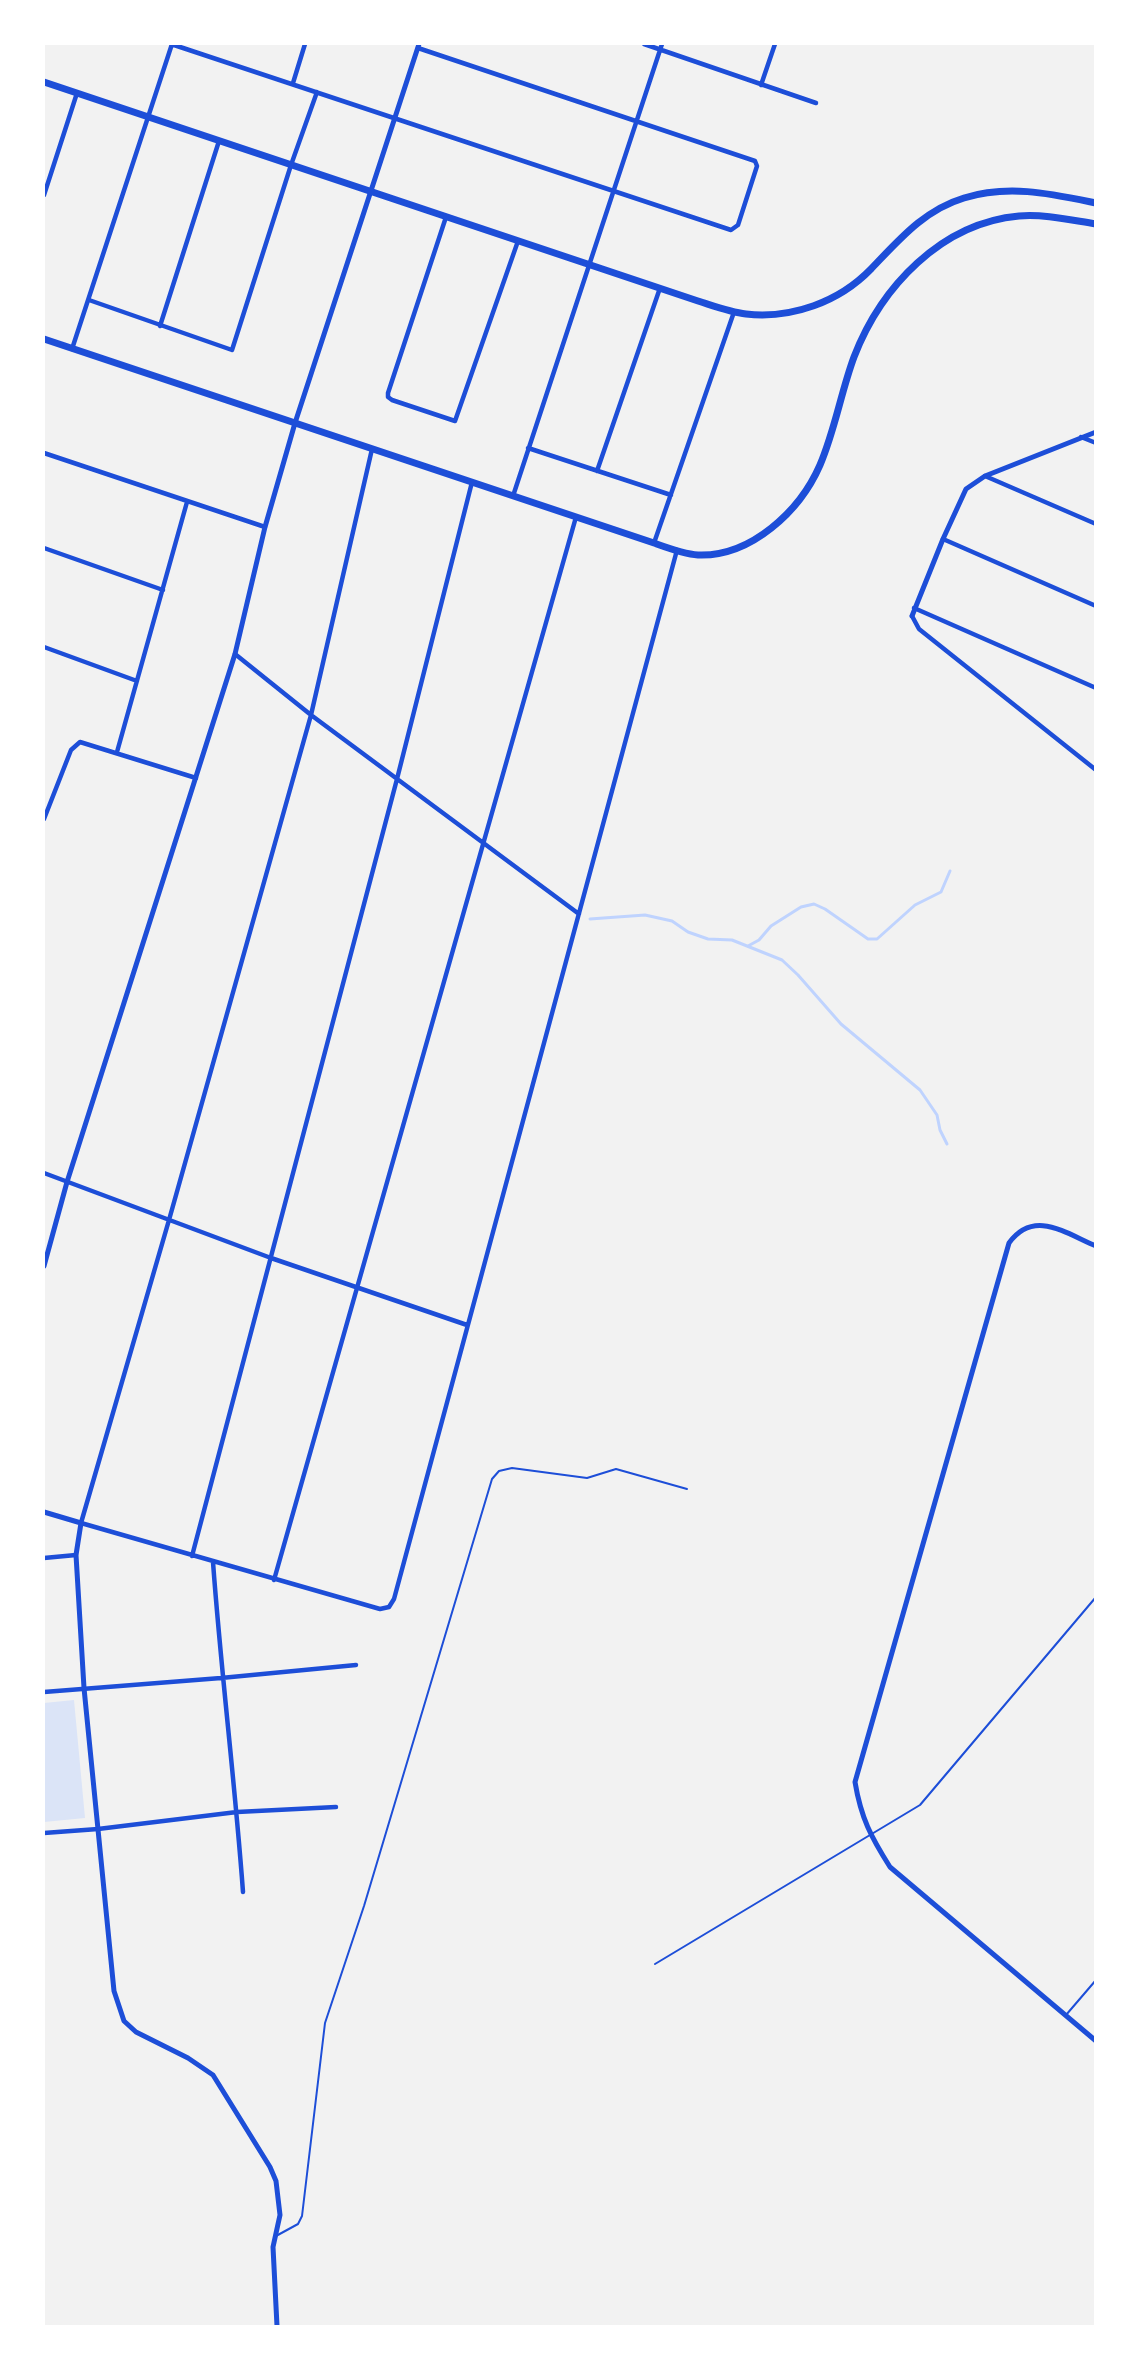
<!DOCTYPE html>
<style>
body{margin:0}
#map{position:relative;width:1139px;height:2370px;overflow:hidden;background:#f2f2f2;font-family:Quicksand,sans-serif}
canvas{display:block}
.frame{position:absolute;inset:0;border:45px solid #fff;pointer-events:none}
</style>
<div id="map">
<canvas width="1139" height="2370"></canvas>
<div class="frame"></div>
</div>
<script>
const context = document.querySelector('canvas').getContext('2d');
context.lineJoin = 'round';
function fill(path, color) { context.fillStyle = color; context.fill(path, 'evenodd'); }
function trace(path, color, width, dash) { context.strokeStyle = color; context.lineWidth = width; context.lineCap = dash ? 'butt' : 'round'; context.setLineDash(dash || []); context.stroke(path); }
fill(new Path2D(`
 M74 1700 85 1818 44 1822V1703Z`), '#dbe4f7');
trace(new Path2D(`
 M590 919 645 915 672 921 688 932 708 939 732 940 782 960 798 975 841 1024 920 1090 937 1115 940 1130 947 1144
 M748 946 759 940 771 926 801 907 814 904 825 909 868 939H877L915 905 941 892 950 871`), '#bfd3fe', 3);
trace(new Path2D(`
 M655 1964 920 1805 1096 1597
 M1066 2015 1096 1980
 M276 2236 298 2224 302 2216 325 2023 364 1906 492 1479 499 1471 512 1468 587 1478 616 1469 687 1489`), '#1d4ed8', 2);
trace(new Path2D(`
 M171 44 731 230 738 225 757 166 755 161 418 48
 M644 44 816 103
 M293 83 305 44
 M761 85 775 44
 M44 195 77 93
 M446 217 388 393V397L392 400 455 421 518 241
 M89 300 232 350 291 165 317 92
 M160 326 219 141
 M72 349 172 44
 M1081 437 1096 443
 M528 448 671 495
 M372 449 311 715 169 1220 81 1523 380 1609 389 1607 394 1599 677 550
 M44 453 265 527
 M597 471 660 288
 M985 476 1096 524
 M513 496 662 44
 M943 539 1096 606
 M654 543 734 312
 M44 548 163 590
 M914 608 1096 688
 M912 616 919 629 1096 770
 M44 647 137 681
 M235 654 311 715 579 914
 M117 752 187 502
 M44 819 71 750 80 742 196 778
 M44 1173 271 1258 467 1325
 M192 1556 397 779 472 482
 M44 1558 76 1555
 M213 1562C221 1672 235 1782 243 1892
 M274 1580 576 517
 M44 1692 221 1678 356 1665
 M44 1833 98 1829 237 1812 336 1807`), '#1d4ed8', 4.5);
trace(new Path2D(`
 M912 616 943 539 966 489 985 476 1096 432
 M1096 1246C1065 1233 1034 1209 1009 1243L855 1782C861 1818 871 1837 890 1867L1096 2041
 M44 1266 67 1182 235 654 265 527 295 423 419 44
 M44 1512 81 1523 76 1555 84 1688 114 1991 124 2021 136 2032 188 2058 213 2075 270 2167 276 2181 280 2215 273 2247 277 2326`), '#1d4ed8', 5);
trace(new Path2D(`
 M44 82 698 301C714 306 730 312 746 314 792 319 839 302 871 269 899 240 924 210 964 198 1009 184 1052 194 1096 203
 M44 339 654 543C668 548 684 554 698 555 751 557 800 511 820 465 835 430 841 392 854 357 881 287 941 223 1019 216 1045 214 1070 220 1096 224`), '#1d4ed8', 7);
</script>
